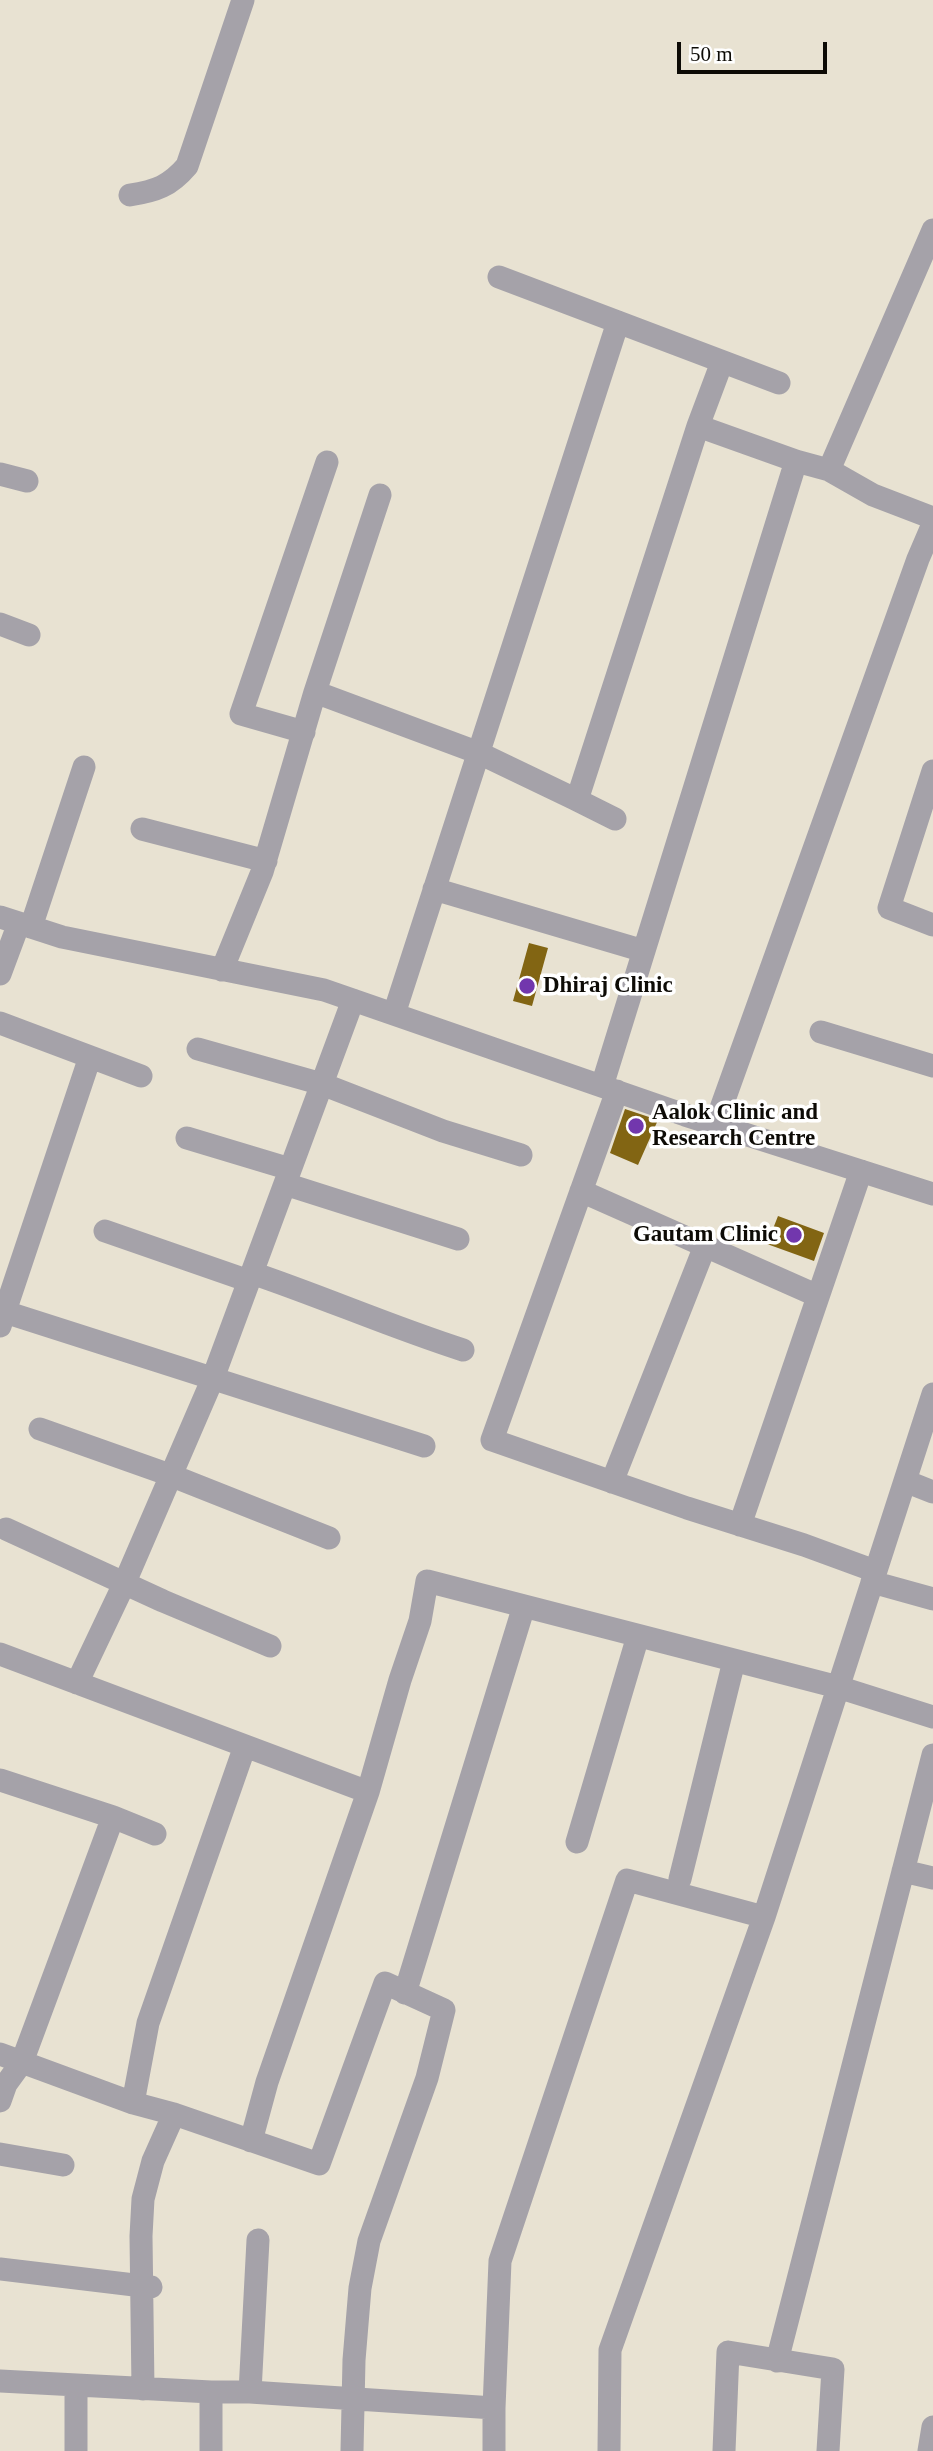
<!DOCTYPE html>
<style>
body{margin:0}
#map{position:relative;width:933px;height:2451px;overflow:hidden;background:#e8e2d2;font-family:Georgia,serif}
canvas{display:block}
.scale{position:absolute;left:677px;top:42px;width:150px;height:32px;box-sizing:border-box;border:4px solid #0d0b06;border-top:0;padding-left:9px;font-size:21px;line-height:24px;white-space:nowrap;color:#0d0b06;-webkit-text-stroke:5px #fff;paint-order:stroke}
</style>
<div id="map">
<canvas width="933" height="2451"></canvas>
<div class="scale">50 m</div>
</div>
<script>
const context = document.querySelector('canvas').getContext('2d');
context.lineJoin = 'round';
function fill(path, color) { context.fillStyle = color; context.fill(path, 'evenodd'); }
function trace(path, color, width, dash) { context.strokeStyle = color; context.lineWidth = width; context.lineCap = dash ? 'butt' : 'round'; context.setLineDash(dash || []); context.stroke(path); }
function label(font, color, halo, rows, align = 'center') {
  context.font = font + ' Georgia,serif'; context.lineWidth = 7; context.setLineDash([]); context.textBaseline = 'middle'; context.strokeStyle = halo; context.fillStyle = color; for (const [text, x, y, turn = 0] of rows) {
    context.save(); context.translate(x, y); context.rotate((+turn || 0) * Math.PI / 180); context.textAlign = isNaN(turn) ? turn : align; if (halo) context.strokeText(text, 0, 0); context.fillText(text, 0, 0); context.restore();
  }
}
fill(new Path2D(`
 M529 943 548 948 532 1006 513 1001Z
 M625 1109 658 1120 638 1165 610 1153Z
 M778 1216 824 1233 814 1261 767 1244Z`), '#826513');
trace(new Path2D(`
 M130 195C156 191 170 186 187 166L243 0
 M499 277 779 383
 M698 426 722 362
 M829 470 933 230
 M0 474 27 481
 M0 624 29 635
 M315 692 479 753 577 800 698 426 796 461 829 470 873 495 933 518
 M304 732 241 714 327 462
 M933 771 889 908 933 925
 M577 800 615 819
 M142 829 266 861
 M434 889 644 951
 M0 917 62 937 324 990 685 1115 933 1194
 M31 927 84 767
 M222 970 262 872 315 692 380 495
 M0 974 19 923
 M394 1014 618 322
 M0 1023 141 1076
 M821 1032 933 1066
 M198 1049 322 1084 443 1131 521 1155
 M602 1086 796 461
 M617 1091 492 1440 687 1508 804 1545 875 1571
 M715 1125 918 559 933 524
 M187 1138 290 1169
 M285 1184 458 1239
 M581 1191 818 1296
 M105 1231 249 1281
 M252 1273C323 1297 391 1327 463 1350
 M5 1312 424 1446
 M0 1326 90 1057
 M40 1429 170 1475 329 1538
 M905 1481 933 1492
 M612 1482 705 1246
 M740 1525 861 1171
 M6 1529 163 1601 270 1646
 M872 1582 933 1599
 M0 1654 368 1792
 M77 1683 125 1582 213 1378 353 1000
 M0 1780 113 1817 155 1834
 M577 1842 638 1636
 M903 1871 933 1878
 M680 1879 734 1661
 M405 1993 524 1606
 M0 2054 133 2103 174 2114 319 2164 385 1983 444 2010 427 2078 369 2241 360 2288 354 2360 352 2451
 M0 2101 6 2084 22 2062 113 1817
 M133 2103 148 2023 245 1746
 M251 2141 267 2082 368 1792 400 1680 420 1621 427 1581 838 1687 933 1717
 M0 2154 63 2165
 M0 2269 151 2287
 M777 2361 933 1755
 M0 2381 211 2392H250L494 2408
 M143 2389 141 2236 143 2199 153 2161 174 2114
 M250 2392 258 2240
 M76 2451V2385
 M211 2451V2392
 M494 2451V2408L500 2261 627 1880 764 1917
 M609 2451 610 2350 764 1917 933 1394
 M724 2451 728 2352 833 2369 828 2451
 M929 2451 933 2427`), '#a5a2a9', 23);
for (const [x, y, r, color] of [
 [527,986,9,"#7237ad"],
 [636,1126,9,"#7237ad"],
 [794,1235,9,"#7237ad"]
]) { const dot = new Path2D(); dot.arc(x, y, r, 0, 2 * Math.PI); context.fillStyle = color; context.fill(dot); trace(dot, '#fff', 2.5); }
label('bold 23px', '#0d0b06', '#fff', [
 ["Dhiraj Clinic",543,986],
 ["Aalok Clinic and",652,1113],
 ["Research Centre",652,1139],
 ["Gautam Clinic",778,1235,"right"]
], 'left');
</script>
